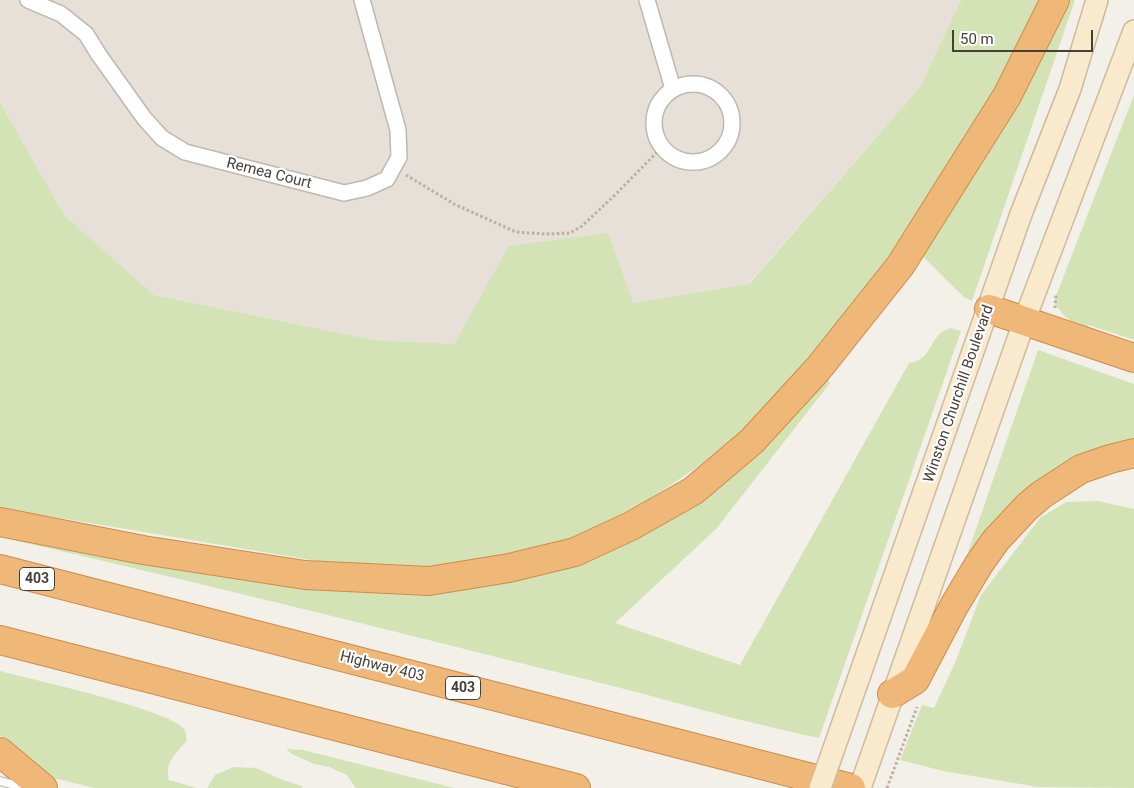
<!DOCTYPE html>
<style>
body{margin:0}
#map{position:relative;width:1134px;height:788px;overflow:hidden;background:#f3efe9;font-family:Roboto,sans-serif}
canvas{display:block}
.scale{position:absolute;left:952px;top:30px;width:141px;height:22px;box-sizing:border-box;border:2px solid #463f38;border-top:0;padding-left:6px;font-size:15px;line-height:18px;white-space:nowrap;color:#463f38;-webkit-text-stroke:4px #fff;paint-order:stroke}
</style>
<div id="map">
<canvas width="1134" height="788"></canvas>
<div class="scale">50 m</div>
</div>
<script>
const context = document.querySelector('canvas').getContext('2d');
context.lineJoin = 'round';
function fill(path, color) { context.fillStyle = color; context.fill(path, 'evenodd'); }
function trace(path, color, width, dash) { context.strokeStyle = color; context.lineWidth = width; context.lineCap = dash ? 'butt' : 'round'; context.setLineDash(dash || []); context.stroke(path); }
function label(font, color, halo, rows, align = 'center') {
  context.font = font + ' Roboto,sans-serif'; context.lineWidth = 4.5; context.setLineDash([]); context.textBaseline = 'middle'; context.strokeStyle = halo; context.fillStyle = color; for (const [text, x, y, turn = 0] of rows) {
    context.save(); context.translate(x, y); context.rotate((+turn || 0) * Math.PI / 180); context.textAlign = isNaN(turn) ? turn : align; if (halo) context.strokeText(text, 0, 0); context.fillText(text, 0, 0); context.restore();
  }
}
fill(new Path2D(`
 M0 0H961L920 87 748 284 633 303 510 246 454 344 374 340 154 295 64 215 0 102Z`), '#e6e0d8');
fill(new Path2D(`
 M961 0H1044L1004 76 897 248 835 330 763 411 735 437 696 468 648 500 596 527 556 545 448 566 399 567 329 563 0 508V102L64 215 154 295 374 340 454 344 509 246 608 233 633 303 749 284 920 87Z
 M1064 0H1075L972 301 964 297 921 255Z
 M1134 95V340L1089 325 1086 330C1072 323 1062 316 1054 301Z
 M951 328 961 331 819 738C741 722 666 699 589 680 393 631 197 582 0 537V531L311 585 600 553 826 378 830 383 716 529 615 623 740 665 909 363C930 360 928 344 941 333 943 331 948 329 951 328Z
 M1038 350 1134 384V445L975 555 968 552Z
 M1098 501 1134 509V788L1038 787 943 771 900 760 922 705 934 708 955 663 981 595 1040 518 1066 502Z
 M0 671C30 679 171 710 184 729 186 732 186 737 187 740 177 753 164 762 169 780L197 788H94L50 777 0 735Z
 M286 749 303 750 454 788H356L347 775 329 767 314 764 292 754Z
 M234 767 256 768 283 780 302 786V788H207L215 775Z`), '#d4e3b6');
const lane = new Path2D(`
 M0 781 27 788`);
const street = new Path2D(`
 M28 0 61 14 86 34 99 55 144 118 162 138 185 152 344 193 367 188 387 179 399 157 398 130 362 0
 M647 0 673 89
 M654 123a39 39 0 1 1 78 0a39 39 0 1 1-78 0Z`);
const secondary = new Path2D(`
 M858 680 1021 214 1070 89 1097 0
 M860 788 1029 308 1134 31`);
const highway = new Path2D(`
 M989 309 1134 358
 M0 522 143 550 305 575 429 581 509 568 575 552 631 526 693 491 752 441 818 369 900 266 1007 96 1055 0
 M0 569 851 788
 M0 640 576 788
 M892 694 915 680 954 606 979 564 996 540 1027 507 1041 495 1081 469 1110 459 1134 453
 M0 752 43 788`);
trace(lane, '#c0b8b0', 10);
trace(street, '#c0b8b0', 18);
trace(secondary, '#cebb9e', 24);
trace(highway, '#cd8c49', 30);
trace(new Path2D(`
 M406 175 454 204 516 232 546 234 570 233 582 226 616 194 662 147
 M1055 308 1056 294
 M887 788 917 707`), '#beaf9f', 3, [2.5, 2.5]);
trace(lane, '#fff', 8);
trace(street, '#fff', 15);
trace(secondary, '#f9e9cd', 21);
trace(highway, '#efb878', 28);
const secondaryBridge = new Path2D(`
 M820 788 858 680`);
trace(secondaryBridge, '#cebb9e', 24, []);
trace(secondaryBridge, '#f9e9cd', 21);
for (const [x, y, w] of [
 [37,579,35],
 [463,688,35]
]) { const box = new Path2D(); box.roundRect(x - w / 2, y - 11.5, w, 23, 4); context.fillStyle = '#fff'; context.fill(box); trace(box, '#463f38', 1); }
label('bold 14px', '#463f38', null, [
 ["403",37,579],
 ["403",463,688]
]);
label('15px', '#463f38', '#fff', [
 ["Remea Court",269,174,14],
 ["Winston Churchill Boulevard",959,394,-71],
 ["Highway 403",382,667,14]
]);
</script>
